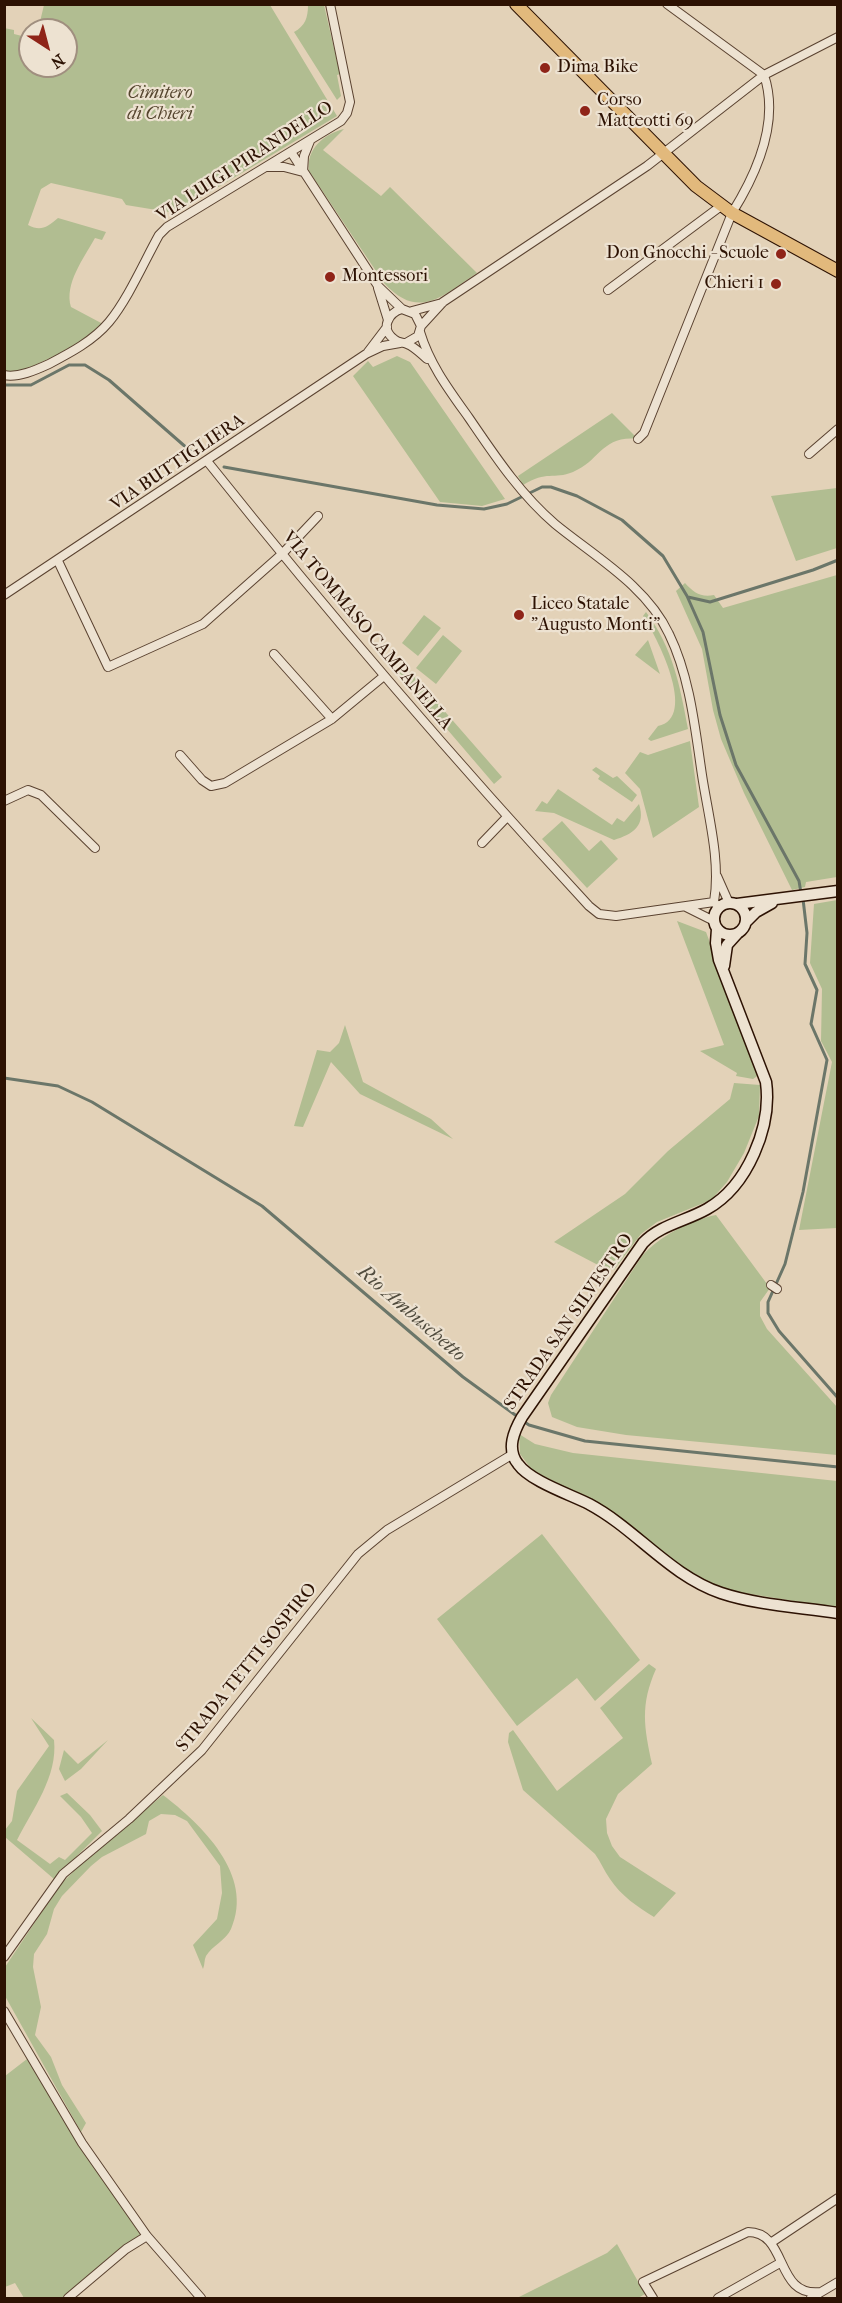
<!DOCTYPE html>
<style>
body{margin:0}
#map{position:relative;width:842px;height:2303px;overflow:hidden;background:#e3d2b8;font-family:"IM FELL French Canon",serif}
canvas{display:block}
.frame{position:absolute;inset:0;border:6px solid #2d1203;pointer-events:none}
.north{position:absolute;left:18px;top:18px;width:60px;height:60px;box-sizing:border-box;background:#ede2d1;border:2px solid #a08f7f;border-radius:50%;rotate:144deg;font-size:16px;font-weight:700;line-height:24px;text-align:center;color:#2d1203}
.north::after{content:'';display:block;margin:auto;width:21px;height:27px;background:#8f2418;clip-path:polygon(50% 0,100% 100%,50% 72%,0 100%)}
</style>
<div id="map">
<canvas width="842" height="2303"></canvas>
<div class="frame"></div>
<div class="north">N</div>
</div>
<script>
const context = document.querySelector('canvas').getContext('2d');
context.lineJoin = 'round';
function fill(path, color) { context.fillStyle = color; context.fill(path, 'evenodd'); }
function trace(path, color, width, dash) { context.strokeStyle = color; context.lineWidth = width; context.lineCap = dash ? 'butt' : 'round'; context.setLineDash(dash || []); context.stroke(path); }
function label(font, color, halo, rows, align = 'center') {
  context.font = font + ' "IM FELL French Canon",serif'; context.lineWidth = 4.5; context.setLineDash([]); context.textBaseline = 'middle'; context.strokeStyle = halo; context.fillStyle = color; for (const [text, x, y, turn = 0] of rows) {
    context.save(); context.translate(x, y); context.rotate((+turn || 0) * Math.PI / 180); context.textAlign = isNaN(turn) ? turn : align; if (halo) context.strokeText(text, 0, 0); context.fillText(text, 0, 0); context.restore();
  }
}
fill(new Path2D(`
 M44 5H270L337 116 175 213 126 205 122 199 51 183 41 189 28 225C41 232 47 227 58 218L106 232 102 240 95 238C84 258 64 284 71 307L103 324C75 348 42 364 8 375L4 374V28L14 30V34L30 38V66H66V30H38Z
 M308 5H324L340 74 337 75 341 96 337 100 294 32C305 26 308 18 308 5Z
 M344 129 323 150 381 196 390 187 477 273C442 296 419 321 384 283L309 171C306 150 323 134 344 129Z
 M397 356 410 362 505 499 482 506 440 502 353 376 368 361 373 367Z
 M612 413 638 439C602 435 600 461 573 472 553 480 547 470 523 485L518 476Z
 M837 488V548L796 561 771 496Z
 M837 575V877L806 882 805 887 792 890 744 793 721 739 713 710 702 649 676 591 685 583C693 592 701 598 714 595L723 608Z
 M646 612C673 648 680 686 688 729L651 741 648 739 658 726C699 718 656 635 643 616Z
 M424 615 441 628 418 656 402 643Z
 M443 635 462 651 436 684 416 668Z
 M648 640 660 674 635 655Z
 M406 667 502 777 494 784 399 673Z
 M690 741 699 807 653 838 640 789 625 773 640 752 648 755Z
 M596 767 613 778 617 776 637 795 632 802 598 779 600 776 592 770Z
 M558 789 612 825 617 818 624 822 639 804C646 826 633 834 614 840L554 813 535 811 542 801 547 804Z
 M562 821 589 851 601 840 618 859 587 888 542 839Z
 M837 900V1228L799 1230 832 1062 821 1041 822 989 810 963 814 904Z
 M677 921 706 932 759 1075 753 1079 736 1076 737 1073 700 1051 724 1045Z
 M345 1025 363 1082 431 1119 453 1139 360 1094 331 1062 303 1127 294 1126 317 1050 330 1052 339 1043Z
 M734 1083 760 1085 759 1116 744 1153 727 1182 711 1200 657 1222 641 1234 614 1270 598 1265 554 1242 625 1194 668 1151 730 1099Z
 M716 1215 770 1288 760 1302V1316L767 1329 837 1407V1455L626 1435 577 1427 552 1417 548 1403 551 1395 642 1256C659 1237 690 1220 716 1215Z
 M519 1434 535 1444 573 1453 837 1481V1608L732 1591 698 1578 595 1503 532 1470 520 1454Z
 M542 1534 640 1660 595 1701 577 1678 517 1726 437 1619Z
 M649 1664 656 1669C640 1705 644 1727 652 1764L618 1794 606 1819 607 1833 612 1846 620 1857 676 1893 654 1917C638 1907 621 1896 610 1879 604 1871 601 1862 595 1854L523 1790 508 1742 509 1733 513 1730 557 1791 623 1738 600 1708Z
 M31 1718 54 1740C58 1776 33 1809 17 1840L50 1864 59 1857 65 1860 92 1833 81 1817 60 1796 67 1793 90 1815 102 1831 54 1879 5 1837V1830L12 1821 17 1791 49 1746Z
 M108 1740 81 1769 65 1781 59 1769 64 1750 78 1764Z
 M163 1795C201 1824 255 1875 231 1929 226 1940 212 1946 206 1956 204 1960 205 1964 203 1969L193 1945 217 1919 222 1893 220 1866 187 1821 175 1815 161 1814 149 1821 146 1834 102 1857 91 1866 62 1896 54 1909 47 1934 34 1954 33 1967 41 2007 35 2035 51 2057 62 2085 86 2123 81 2132 5 1996V1967L60 1885 86 1859Z
 M27 2059 78 2144 141 2234 65 2298H24L15 2283 5 2287V2076Z
 M617 2244 645 2294 638 2298H517L607 2253Z`), '#b1bd91');
trace(new Path2D(`
 M4 385H31L69 365H85L109 380 196 456
 M224 467 437 505 484 509 507 504 542 487H551L577 496 622 520 663 556 687 596 703 632 720 715 736 765 799 881 801 893
 M688 597 710 602 813 570 838 560
 M803 899 807 933 805 964 817 990 811 1024 827 1060 803 1192 785 1264 768 1302V1313L779 1331 838 1398
 M4 1078 58 1086 92 1102 262 1206 463 1377 518 1417
 M523 1421 529 1425 585 1441 838 1467`), '#6b7669', 3);
const street = new Path2D(`
 M291 152 378 286 402 309
 M267 167H284L303 172 304 156 310 141
 M378 288 388 320
 M608 290 721 206
 M412 311 442 303
 M421 326 443 302 647 166 764 75 838 37
 M420 332C430 365 449 390 469 418 495 456 520 494 555 524 594 556 647 586 669 634 690 677 695 728 702 775 708 815 721 861 714 902L719 907
 M406 343 418 336 421 326 415 314 402 309C388 313 380 329 394 339 398 343 403 342 407 344 415 347 421 354 427 359
 M368 352 387 327
 M4 375C18 378 36 370 49 364 70 353 93 341 109 322 128 299 144 262 159 235L167 227 341 121 347 113 350 102 330 4
 M638 439 644 433 732 213C757 173 780 122 764 75L667 4
 M809 454 838 429
 M207 461C329 614 456 762 589 906L599 914 616 916 714 902
 M58 561 108 667 203 624 282 554 318 516
 M4 595 366 354 383 346 400 343
 M274 654 332 719
 M180 755 202 780 211 786 225 783 332 719 384 676
 M4 801 28 790 41 795 95 848
 M482 843 507 817
 M717 876 729 903
 M686 907 714 921
 M771 1285 777 1289
 M4 1957 63 1874 129 1819 202 1750 358 1554 387 1530 513 1454
 M4 2011 82 2143 147 2236 201 2298
 M772 2242 838 2198
 M68 2298 126 2249 147 2236
 M653 2298 643 2282 748 2232C789 2232 774 2298 821 2292
 M718 2298 780 2263
 M811 2298 838 2282`);
const secondary = new Path2D(`
 M714 919a16 16 0 1 1 32 0a16 16 0 1 1-32 0Z
 M737 904 838 891
 M746 922 756 912 772 903
 M717 929 716 943 719 960 766 1082C772 1126 748 1186 707 1209 686 1221 660 1225 643 1243L522 1417C514 1431 506 1449 518 1464 530 1481 569 1494 589 1504 636 1529 669 1575 721 1593 757 1605 799 1607 838 1613
 M724 966 727 945 737 934`);
const primary = new Path2D(`
 M516 4 696 186 732 213 838 271`);
trace(street, '#5a4230', 10);
trace(secondary, '#2d1203', 13);
trace(primary, '#2d1203', 14);
trace(street, '#ede2d1', 8);
trace(secondary, '#ede2d1', 10);
trace(primary, '#e2b97c', 12);
for (const [x, y, r, color] of [
 [545,68,6,"#8f2418"],
 [585,111,6,"#8f2418"],
 [781,254,6,"#8f2418"],
 [330,277,6,"#8f2418"],
 [776,284,6,"#8f2418"],
 [519,615,6,"#8f2418"]
]) { const dot = new Path2D(); dot.arc(x, y, r, 0, 2 * Math.PI); context.fillStyle = color; context.fill(dot); trace(dot, '#ede2d1', 2); }
label('18px', '#2d1203', '#ede2d1', [
 ["Dima Bike",557,68],
 ["Corso",597,101],
 ["Matteotti 69",597,122],
 ["Don Gnocchi - Scuole",769,254,"right"],
 ["Montessori",342,277],
 ["Chieri 1",764,284,"right"],
 ["Liceo Statale",531,605],
 ["\"Augusto Monti\"",531,626]
], 'left');
label('italic 18px', '#55452e', '#ede2d1', [
 ["Cimitero",160,94],
 ["di Chieri",160,115]
]);
label('18px', '#2d1203', '#ede2d1', [
 ["VIA LUIGI PIRANDELLO",245,162,-33],
 ["VIA BUTTIGLIERA",178,463,-34],
 ["VIA TOMMASO CAMPANELLA",367,631,50],
 ["STRADA SAN SILVESTRO",569,1322,-55],
 ["STRADA TETTI SOSPIRO",247,1668,-51]
]);
label('italic 20px', '#514c3e', '#ede2d1', [
 ["Rio Ambuschetto",411,1314,41]
]);
</script>
